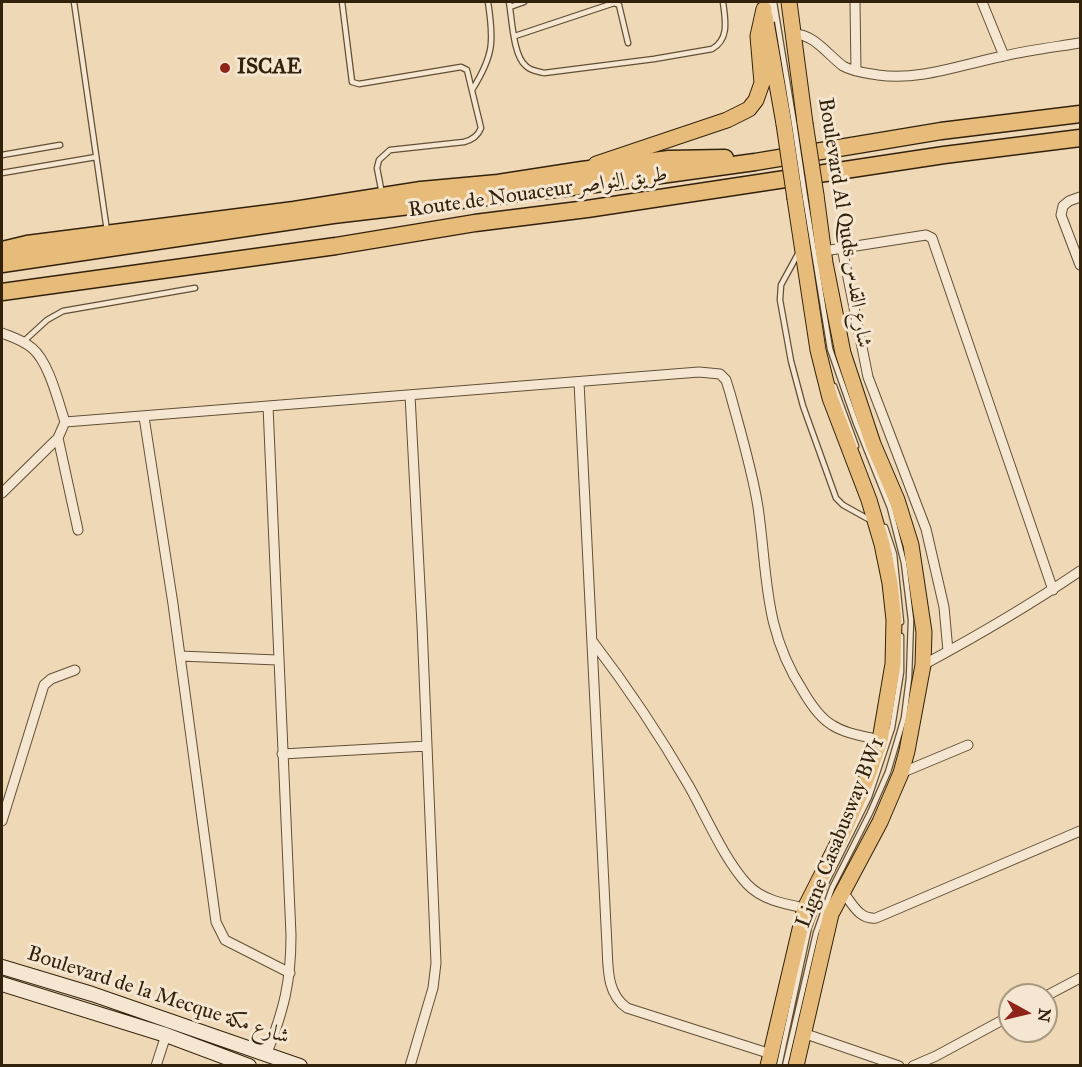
<!DOCTYPE html>
<meta charset="utf-8">
<style>
body{margin:0}
#map{position:relative;width:1082px;height:1067px;overflow:hidden;background:#eed8b6;font-family:"IM FELL Great Primer",serif}
canvas{display:block}
.frame{position:absolute;inset:0;border:3px solid #33220b;pointer-events:none}
.north{position:absolute;left:998px;top:983px;width:60px;height:60px;box-sizing:border-box;background:#f4e6d0;border:2px solid #a79881;border-radius:50%;rotate:98deg;font-size:16px;font-weight:700;line-height:24px;text-align:center;color:#33220b}
.north::after{content:'';display:block;margin:auto;width:21px;height:27px;background:#8f2418;clip-path:polygon(50% 0,100% 100%,50% 72%,0 100%)}
</style>
<div id="map">
<canvas width="1082" height="1067"></canvas>
<div class="frame"></div>
<div class="north">N</div>
</div>
<script>
const context = document.querySelector('canvas').getContext('2d');
context.lineJoin = 'round';
function trace(path, color, width, dash) { context.strokeStyle = color; context.lineWidth = width; context.lineCap = dash ? 'butt' : 'round'; context.setLineDash(dash || []); context.stroke(path); }
function label(font, color, halo, rows, align = 'center') {
  context.font = font + ' "IM FELL Great Primer",Amiri,serif'; context.lineWidth = 6; context.setLineDash([]); context.textBaseline = 'middle'; context.strokeStyle = halo; context.fillStyle = color; for (const [text, x, y, turn = 0] of rows) {
    context.save(); context.translate(x, y); context.rotate((+turn || 0) * Math.PI / 180); context.textAlign = isNaN(turn) ? turn : align; if (halo) context.strokeText(text, 0, 0); context.fillText(text, 0, 0); context.restore();
  }
}
const service = new Path2D(`
 M74 2 107 231
 M342 2 352 82 359 84 461 67 467 70 481 128C478 136 472 140 464 142L390 150 379 160 377 168 382 194
 M509 2C512 18 513 56 526 66 531 71 537 71 544 73L654 59 712 49C730 39 725 19 723 2
 M770 2 773 20
 M774 2 794 123
 M510 7 524 2
 M515 36 614 3 619 5 628 43
 M472 90C494 55 494 41 488 2
 M2 155 60 145
 M2 173 96 157
 M799 252 781 285 780 300 791 361 803 406 836 498 843 505 870 520
 M23 342 47 320 63 311 195 288
 M834 386 856 446
 M885 527 894 554 901 622
 M779 1066 809 927 821 893 869 797 892 728 901 672V636
 M785 1066 816 933 832 888 870 813 888 772 904 718 909 678 911 620 904 563 890 508 856 423 830 349 805 197`);
const minor = new Path2D(`
 M855 2 856 71
 M982 2 1004 56
 M794 34C814 34 828 55 843 66 853 72 866 73 878 75 920 81 963 64 1004 56 1029 50 1055 47 1080 43
 M1080 197 1069 201 1063 206 1061 215 1080 265
 M842 248 868 377 926 529 944 607 948 651
 M824 251 926 235 932 238 1053 590
 M2 333C12 337 23 340 32 348 49 362 58 401 65 422L58 438 2 493
 M579 382 607 946C608 969 607 994 627 1008L771 1054
 M144 417 173 604 216 922 225 940 290 973
 M65 422 699 372 720 374 726 380 730 393C740 430 752 469 758 507 768 576 763 629 803 691 810 703 820 718 832 725 846 734 864 736 880 740
 M58 438 78 530
 M593 642C629 689 659 734 689 786 706 816 724 859 747 884 762 900 784 904 805 908
 M180 656 277 660
 M923 665C977 636 1030 605 1080 571
 M282 754 427 746
 M901 773 968 745
 M2 821 44 685 51 679 75 670
 M843 892C852 903 859 920 876 918L1080 831
 M1046 996 1080 978
 M803 1033 899 1066
 M267 1053C284 1009 291 982 291 935L268 406
 M156 1066 166 1035
 M410 1066 433 988 436 963 422 625 410 395
 M913 1066 936 1056 1010 1016`);
const secondary = new Path2D(`
 M2 967 92 994 300 1066
 M2 984 166 1035 249 1066`);
const primary = new Path2D(`
 M789 2 805 123
 M765 16 784 124
 M596 164 727 120 749 109 756 100 762 83 758 36 764 9
 M768 1066 805 908 842 835 867 778 880 740 893 664 894 620 890 583 882 544 869 500 830 398 818 350 795 199
 M796 1066 831 914 880 822 901 773 907 751 923 665 924 632 911 545 897 500 873 444 843 353 825 263 816 195`);
const trunk = new Path2D(`
 M2 250 27 244 294 210 421 190 498 183 582 170 669 159 725 158
 M2 264 333 215 581 186 755 162 941 131 1080 114
 M2 292 336 246 475 223 587 209 944 155 1080 138`);
trace(service, '#625036', 7);
trace(minor, '#625036', 11);
trace(secondary, '#33220b', 16);
trace(primary, '#33220b', 17);
trace(trunk, '#33220b', 19);
trace(service, '#f4e6d0', 4.5);
trace(minor, '#f4e6d0', 9);
trace(secondary, '#f4e6d0', 14);
trace(primary, '#e7bc7b', 15);
trace(trunk, '#e7bc7b', 16);
const serviceBridge = new Path2D(`
 M794 123 805 197`);
const primaryBridge = new Path2D(`
 M805 123 816 195
 M784 124 795 199`);
trace(serviceBridge, '#625036', 7, []);
trace(primaryBridge, '#33220b', 17, []);
trace(serviceBridge, '#f4e6d0', 4.5);
trace(primaryBridge, '#e7bc7b', 15);
for (const [x, y, r, color] of [
 [225,68,6,"#8f2418"]
]) { const dot = new Path2D(); dot.arc(x, y, r, 0, 2 * Math.PI); context.fillStyle = color; context.fill(dot); trace(dot, '#f4e6d0', 2); }
label('bold 21px', '#33220b', '#f4e6d0', [
 ["ISCAE",237,68]
], 'left');
label('21px', '#33220b', '#f4e6d0', [
 ["Route de Nouaceur طريق النواصر",538,193,-8],
 ["Boulevard Al Quds شارع القدس",844,223,81],
 ["Ligne Casabusway BW1",841,833,-68],
 ["Boulevard de la Mecque شارع مكة",158,996,18]
]);
</script>
